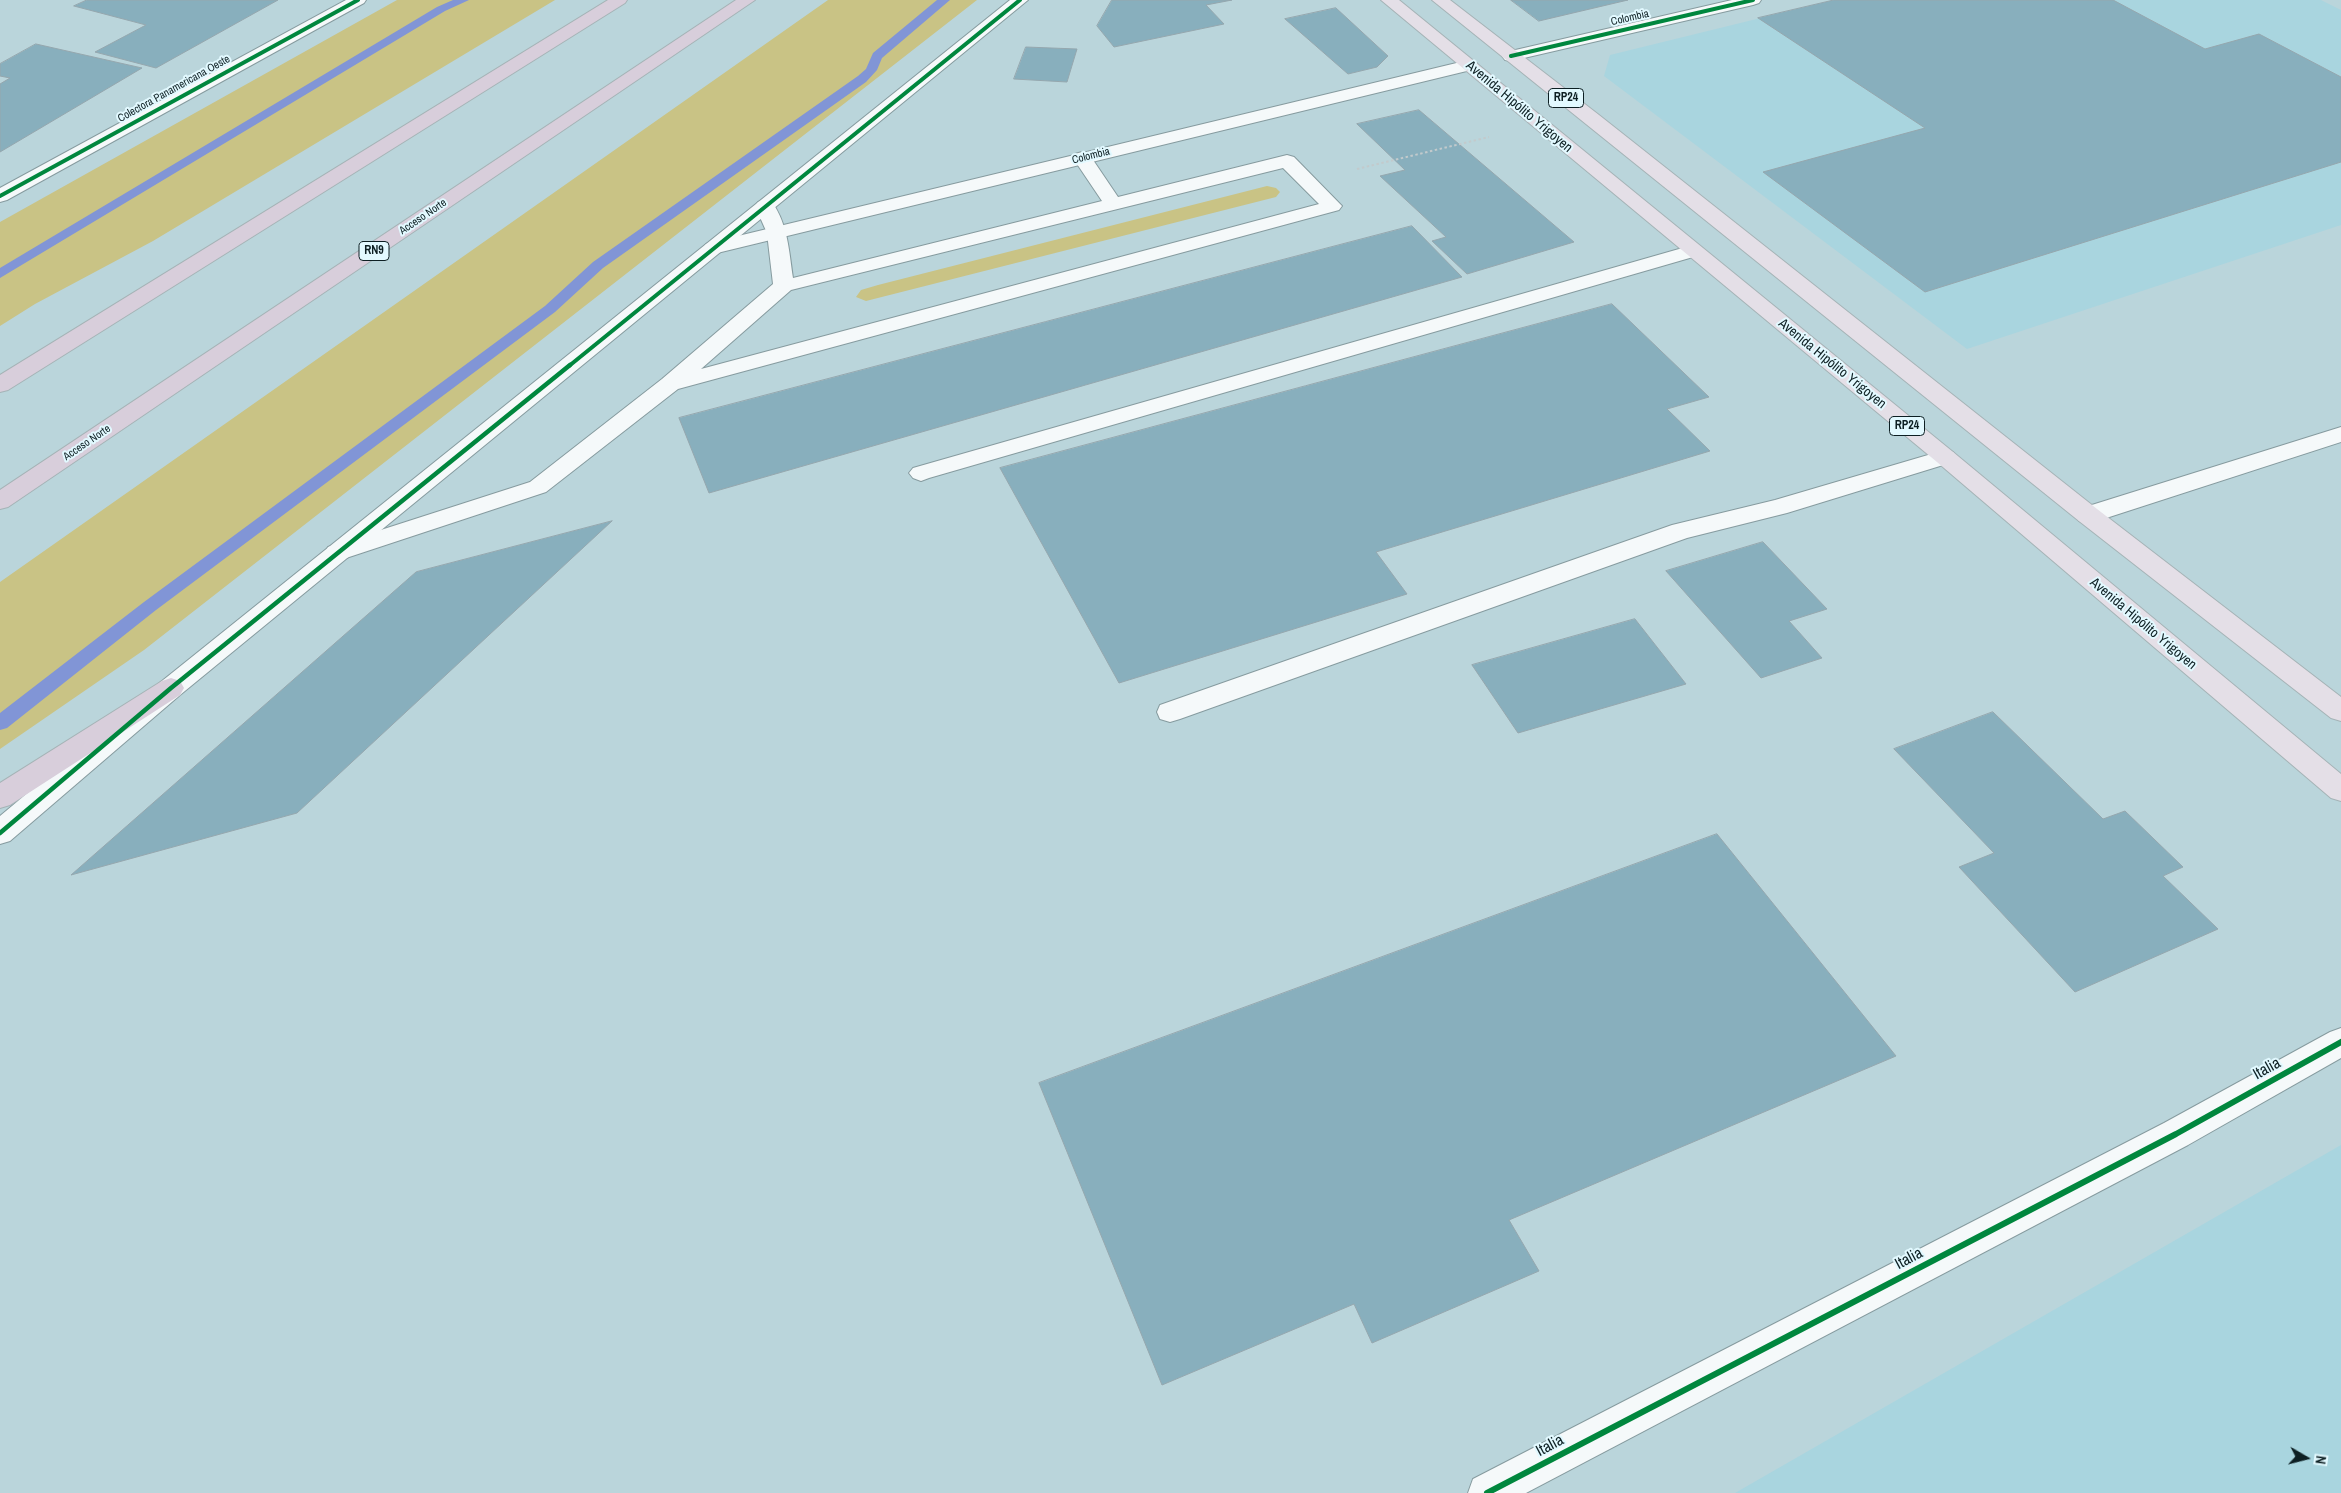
<!DOCTYPE html>
<meta charset="utf-8">
<style>
body{margin:0}
#map{position:relative;width:2341px;height:1493px;overflow:hidden;background:#bad5db;font-family:"Archivo Narrow",sans-serif}
canvas{display:block}
.north{position:absolute;left:2281px;top:1433px;width:50px;height:50px;-webkit-text-stroke:4px #e2f9ff;paint-order:stroke;rotate:98deg;font-size:14px;font-weight:700;line-height:20px;text-align:center;color:#0d1f23}
.north::after{content:'';display:block;margin:auto;width:18px;height:22px;background:#0d1f23;clip-path:polygon(50% 0,100% 100%,50% 72%,0 100%)}
</style>
<div id="map">
<canvas width="2341" height="1493"></canvas>
<div class="north">N</div>
</div>
<script>
const context = document.querySelector('canvas').getContext('2d');
context.lineJoin = 'round';
function fill(path, color) { context.fillStyle = color; context.fill(path, 'evenodd'); }
function trace(path, color, width, dash) { context.strokeStyle = color; context.lineWidth = width; context.lineCap = dash ? 'butt' : 'round'; context.setLineDash(dash || []); context.stroke(path); }
function label(font, color, halo, rows, align = 'center') {
  context.font = font + ' "Archivo Narrow",sans-serif'; context.lineWidth = 4; context.setLineDash([]); context.textBaseline = 'middle'; context.strokeStyle = halo; context.fillStyle = color; for (const [text, x, y, turn = 0] of rows) {
    context.save(); context.translate(x, y); context.rotate((+turn || 0) * Math.PI / 180); context.textAlign = isNaN(turn) ? turn : align; if (halo) context.strokeText(text, 0, 0); context.fillText(text, 0, 0); context.restore();
  }
}
fill(new Path2D(`
 M1834 0H2321L2341 10V225L1967 349 1604 76 1610 55Z
 M2341 1145V1493H1735Z`), '#a9d5df');
fill(new Path2D(`
 M397 0H555L153 241 35 304 0 326V222Z
 M828 0H977L144 650 0 749V582Z
 M1267 186 1276 188 1280 192 1276 197 866 301 856 297 861 290 878 285Z`), '#c9c385');
fill(new Path2D(`
 M453 0H469L445 11 0 278V268L437 7Z
 M937 0H950L882 58 877 70 866 82 603 268 555 312 156 610 7 728 0 730V713L144 602 545 306 593 262 858 76 866 69 873 53Z`), '#8195d6');
const building = new Path2D(`
 M87 0H278L156 68 95 52 146 25 74 6Z
 M1112 0H1232L1206 5 1224 24 1114 47 1097 26Z
 M1511 0H1628L1539 21Z
 M1834 0H2113L2205 49 2259 34 2341 77V162L1925 292 1763 172 1925 128 1758 18Z
 M1336 8 1388 56 1377 67 1348 74 1285 19Z
 M36 44 142 68 0 152V84L10 78 0 76V64Z
 M1026 47 1077 49 1067 82 1014 79Z
 M1419 110 1574 242 1467 274 1432 241 1446 237 1380 176 1405 170 1357 124Z
 M1412 226 1462 277 709 493 679 418Z
 M1612 304 1709 397 1667 409 1710 451 1376 552 1407 594 1119 683 1000 468Z
 M612 521 297 813 71 875 416 572Z
 M1763 542 1827 609 1789 621 1822 658 1761 678 1666 571Z
 M1635 619 1686 684 1518 733 1472 665Z
 M1993 712 2103 819 2125 811 2183 867 2163 876 2218 929 2075 992 1959 867 1994 853 1894 749Z
 M1717 834 1896 1056 1509 1220 1539 1271 1372 1343 1354 1304 1162 1385 1039 1083Z`);
fill(building, '#88afbd');
trace(building, '#95a7ae', 1);
const service = new Path2D(`
 M1082 152 1089 154 1118 197 1287 155 1294 157 1342 206 1339 210 678 389 546 492 337 561 328 559 325 553 328 547 530 482 662 379 773 284 767 233 755 206 758 202 765 200 772 202C788 225 789 251 793 278L1102 201 1073 158 1075 154ZM1283 168 1319 204 701 369 791 290Z
 M1693 245 1700 247 1703 251 1700 255 929 478 921 481 913 478 909 473 913 468Z
 M2341 427V442L2097 521 2088 523 2079 521 2076 515 2079 509Z
 M1945 450 1953 452 1957 457 1953 462 1787 513 1687 538 1180 719 1170 722 1160 719 1157 712 1160 705 1672 525 1775 500Z`);
const minor = new Path2D(`
 M1469 60 1475 61 1478 65 1475 69 713 254 706 252 703 248 706 244 713 242Z
 M2341 1028V1058L2188 1145 1526 1493H1468L1473 1479 2164 1123 2330 1032Z`);
const tertiary = new Path2D(`
 M346 0H366L364 3 7 200 0 202V188Z
 M1010 0H1028L180 695 10 841 0 844V816L162 681Z
 M1732 0H1761L1759 3 1753 5 1511 61 1505 60 1502 56 1505 52 1511 51Z`);
const primary = new Path2D(`
 M1381 0H1399L1953 452 2341 774V801L2331 798 1937 462Z
 M1432 0H1450L1599 115 2097 509 2341 697V721L2331 718 2079 521Z`);
const motorway = new Path2D(`
 M608 0H627L625 3 8 390 0 392V375Z
 M736 0H755L8 507 0 509V490Z
 M171 678 180 681 184 688 180 695 10 805 0 808V783L162 681Z`);
trace(service, '#869b9f', 2);
trace(minor, '#869b9f', 2);
trace(tertiary, '#869b9f', 2);
trace(primary, '#a5b3b6', 2);
trace(motorway, '#a5b3b6', 2);
trace(new Path2D(`
 M1357 169 1489 137`), '#c2cacc', 2, [2.5, 2.5]);
fill(service, '#f5f9fa');
fill(minor, '#f5f9fa');
fill(tertiary, '#f5f9fa');
fill(primary, '#e4dfe7');
fill(motorway, '#d8cedb');
trace(new Path2D(`
 M1511 56 1753 0
 M0 196 358 0
 M569 366 1020 0`), '#00873e', 4);
trace(new Path2D(`
 M0 833 171 688 570 365`), '#00873e', 4.5);
trace(new Path2D(`
 M1487 1493 2176 1134 2341 1042`), '#00873e', 6);
label('11px', '#0d1f23', '#e2f9ff', [
 ["Colombia",1630,18,-13],
 ["Colectora Panamericana Oeste",174,89,-29],
 ["Colombia",1091,156,-14],
 ["Acceso Norte",423,217,-34],
 ["Acceso Norte",87,443,-34]
]);
for (const [x, y, w] of [
 [1566,98,35],
 [374,251,30],
 [1907,426,35]
]) { const box = new Path2D(); box.roundRect(x - w / 2, y - 9.5, w, 19, 4); context.fillStyle = '#e2f9ff'; context.fill(box); trace(box, '#0d1f23', 1); }
label('bold 12px', '#0d1f23', null, [
 ["RP24",1566,98],
 ["RN9",374,251],
 ["RP24",1907,426]
]);
label('14px', '#0d1f23', '#e2f9ff', [
 ["Avenida Hipólito Yrigoyen",1519,107,40],
 ["Avenida Hipólito Yrigoyen",1832,364,39],
 ["Avenida Hipólito Yrigoyen",2143,624,40]
]);
label('16px', '#0d1f23', '#e2f9ff', [
 ["Italia",2267,1069,-29],
 ["Italia",1909,1259,-28],
 ["Italia",1550,1446,-28]
]);
</script>
